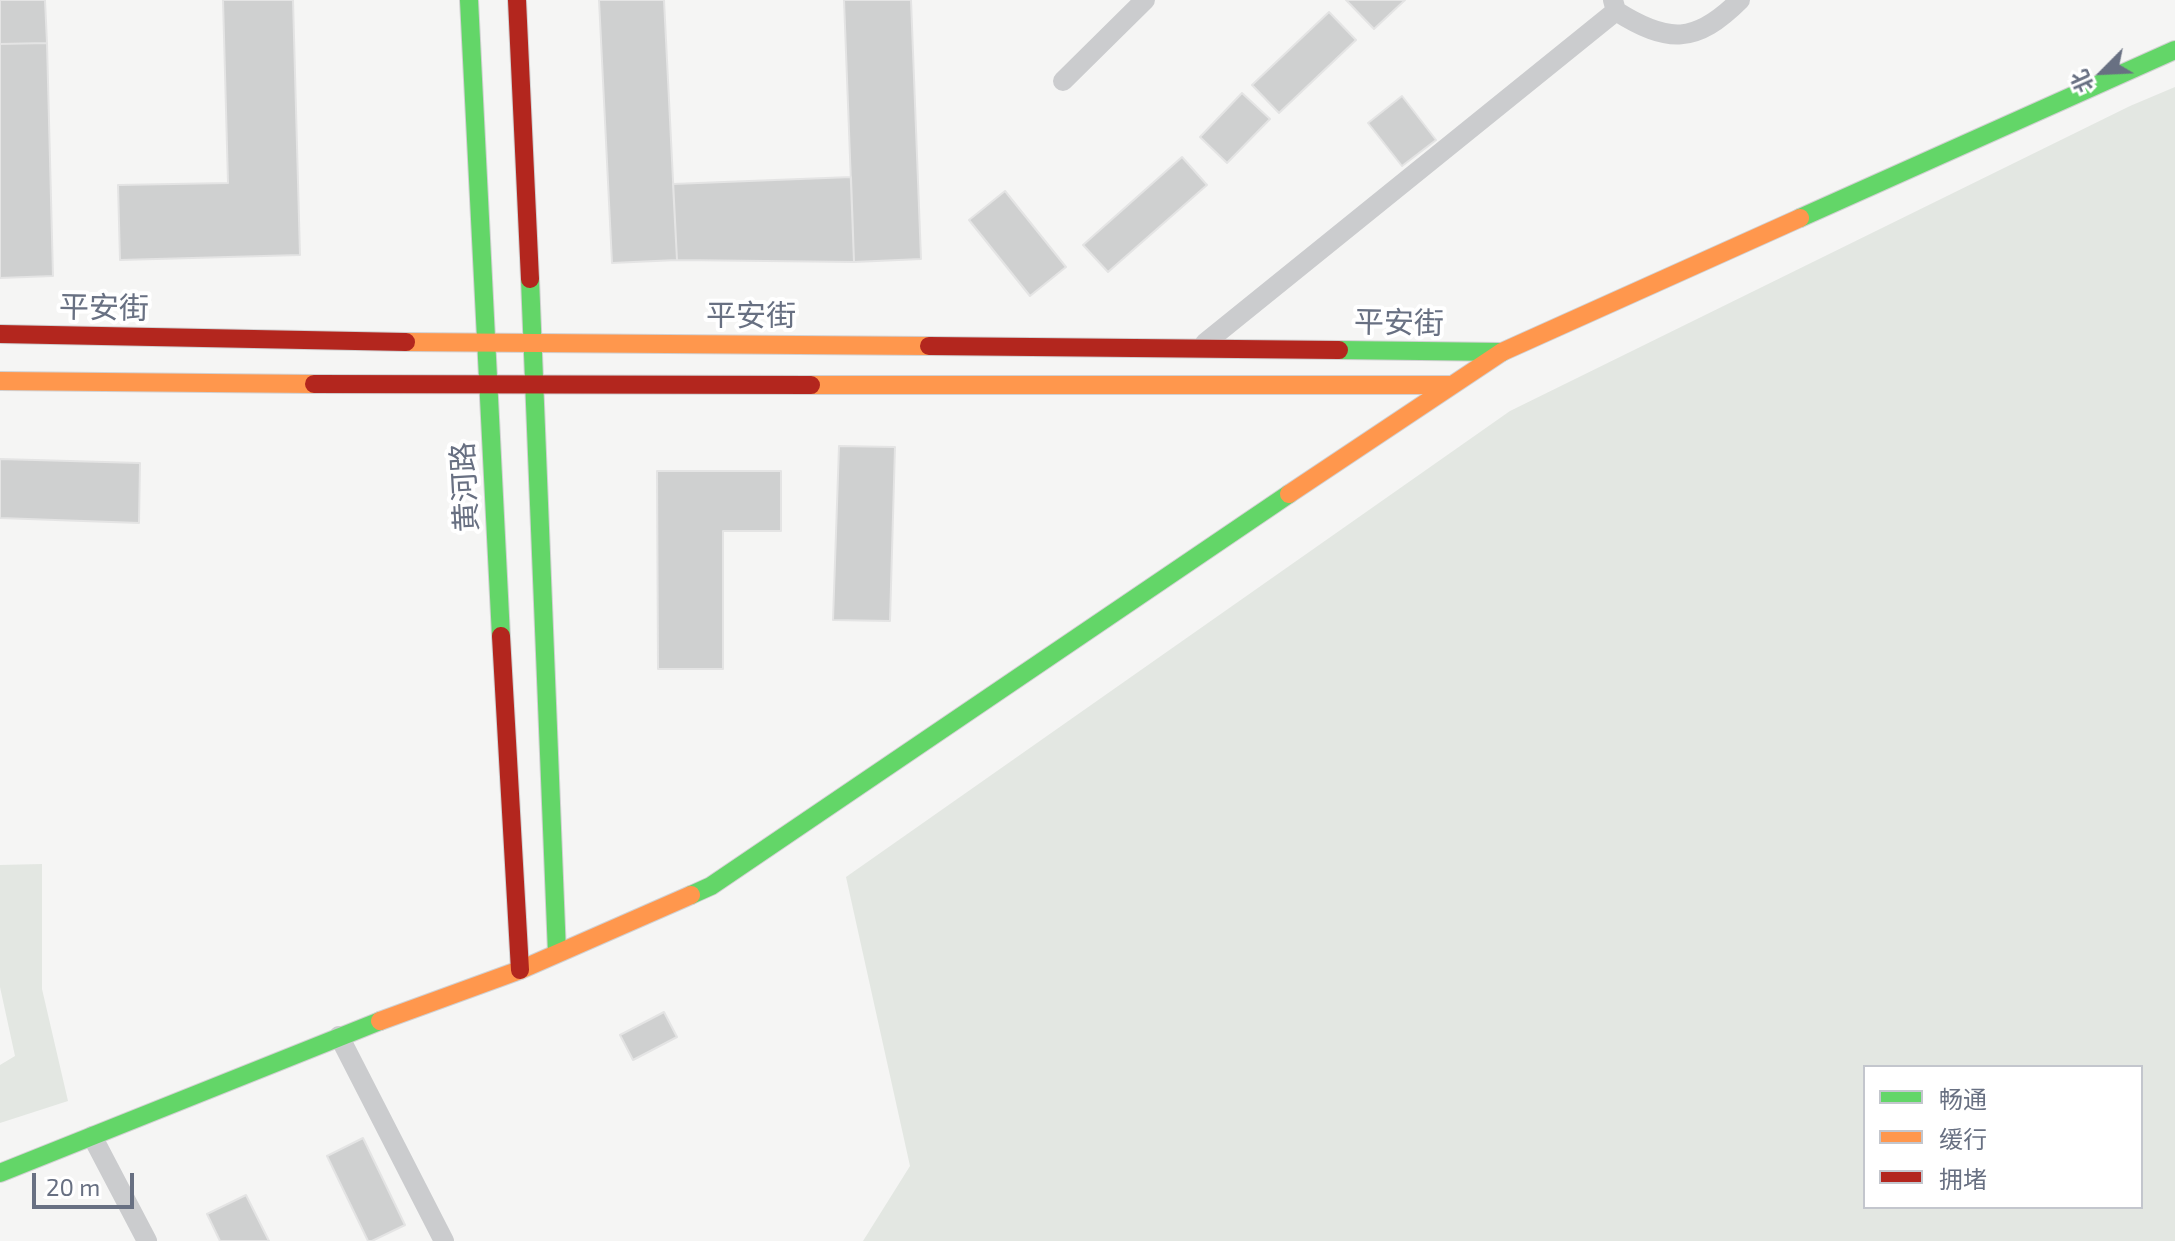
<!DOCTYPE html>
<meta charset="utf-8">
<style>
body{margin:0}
#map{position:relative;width:2175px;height:1241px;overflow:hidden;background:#f5f5f4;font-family:"Exo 2","Noto Sans SC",sans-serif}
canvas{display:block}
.legend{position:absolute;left:1863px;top:1065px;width:280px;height:144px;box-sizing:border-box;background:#fff;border:2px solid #c3c6cd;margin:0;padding:10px 14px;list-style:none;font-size:24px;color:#687082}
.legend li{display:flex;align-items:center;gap:16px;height:40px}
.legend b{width:40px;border:2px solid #c3c6cd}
.north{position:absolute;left:2063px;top:32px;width:80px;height:80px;-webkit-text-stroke:6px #fff;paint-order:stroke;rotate:246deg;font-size:22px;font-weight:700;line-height:32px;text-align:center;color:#687082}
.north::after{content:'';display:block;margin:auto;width:28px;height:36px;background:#687082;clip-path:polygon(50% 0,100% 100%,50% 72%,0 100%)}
.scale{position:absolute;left:32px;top:1173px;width:102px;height:36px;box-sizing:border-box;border:4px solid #687082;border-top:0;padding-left:10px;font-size:24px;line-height:28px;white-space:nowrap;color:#687082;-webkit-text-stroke:6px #fff;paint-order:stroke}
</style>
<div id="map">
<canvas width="2175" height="1241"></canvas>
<ul class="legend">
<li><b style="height:10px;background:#63d668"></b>畅通</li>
<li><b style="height:10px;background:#ff974d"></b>缓行</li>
<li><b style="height:10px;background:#b3261e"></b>拥堵</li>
</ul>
<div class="north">北</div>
<div class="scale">20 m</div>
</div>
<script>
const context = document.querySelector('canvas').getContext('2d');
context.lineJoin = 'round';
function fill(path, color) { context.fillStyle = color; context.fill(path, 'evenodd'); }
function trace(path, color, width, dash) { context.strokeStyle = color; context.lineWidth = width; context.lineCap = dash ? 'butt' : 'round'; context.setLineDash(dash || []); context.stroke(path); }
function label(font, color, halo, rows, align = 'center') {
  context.font = font + ' "Exo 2","Noto Sans SC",sans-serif'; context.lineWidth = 8; context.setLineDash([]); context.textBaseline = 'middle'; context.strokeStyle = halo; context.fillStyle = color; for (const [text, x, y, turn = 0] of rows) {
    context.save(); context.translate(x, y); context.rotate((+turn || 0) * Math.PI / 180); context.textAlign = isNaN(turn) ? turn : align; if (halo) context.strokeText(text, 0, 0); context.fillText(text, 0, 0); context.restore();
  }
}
fill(new Path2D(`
 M2175 87V1241H863L910 1166 846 877 1510 411 2130 106ZM2141 1067V1207H1865V1067Z
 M42 864V989L68 1101 0 1123V1065L15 1056 0 987V865Z`), '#e3e7e2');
const building = new Path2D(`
 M0 0H45L47 43 0 44Z
 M223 0H293L300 255 120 260 118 185 228 183Z
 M599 0H664L677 260 612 263Z
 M844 0H911L921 259 854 262Z
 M1346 0H1405L1374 29Z
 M1329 12 1356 40 1279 113 1252 85Z
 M47 43 53 276 0 278V44Z
 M1242 93 1270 119 1227 163 1200 137Z
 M1402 96 1436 140 1402 166 1368 123Z
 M1182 157 1207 185 1108 272 1083 245Z
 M851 177 854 262 677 260 673 184Z
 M1005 191 1066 267 1030 296 969 220Z
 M839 446 895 447 890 621 833 620Z
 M0 459 140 463 139 523 0 518Z
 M657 471H781V531H723V669H658Z
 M664 1012 677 1037 633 1060 620 1035Z
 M363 1138 405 1225 372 1241H368L327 1156Z
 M246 1195 269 1241H220L207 1214Z`);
fill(building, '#cfd0d0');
trace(building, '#e4e4e4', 2);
const fast = new Path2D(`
 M469 0 501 636
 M1800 218 2175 50
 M530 279 557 953
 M1339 350 1502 352
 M691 895 711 886 1289 494
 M0 1173 380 1021`);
const slow = new Path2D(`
 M406 342 929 346
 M0 381 314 384
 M811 385H1449
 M1289 494 1502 352 1800 218
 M380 1021 520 970 691 895`);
const jam = new Path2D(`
 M517 0 530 279
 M0 334 406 342
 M929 346 1339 350
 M314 384 811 385
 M501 636 520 970`);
trace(fast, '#d1d1d2', 20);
trace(slow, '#d1d1d2', 20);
trace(jam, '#d1d1d2', 20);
trace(new Path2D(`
 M1616 11C1668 44 1696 44 1740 0
 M1063 81 1145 0
 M1205 343 1616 11 1613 0
 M339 1036 444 1241
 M92 1136 147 1241`), '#cbccce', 20);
trace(fast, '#63d668', 18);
trace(slow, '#ff974d', 18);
trace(jam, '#b3261e', 18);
label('30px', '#687082', '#fff', [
 ["平安街",104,308,1],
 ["平安街",751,316],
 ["平安街",1399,323,1],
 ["黄河路",465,487,-93]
]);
</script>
